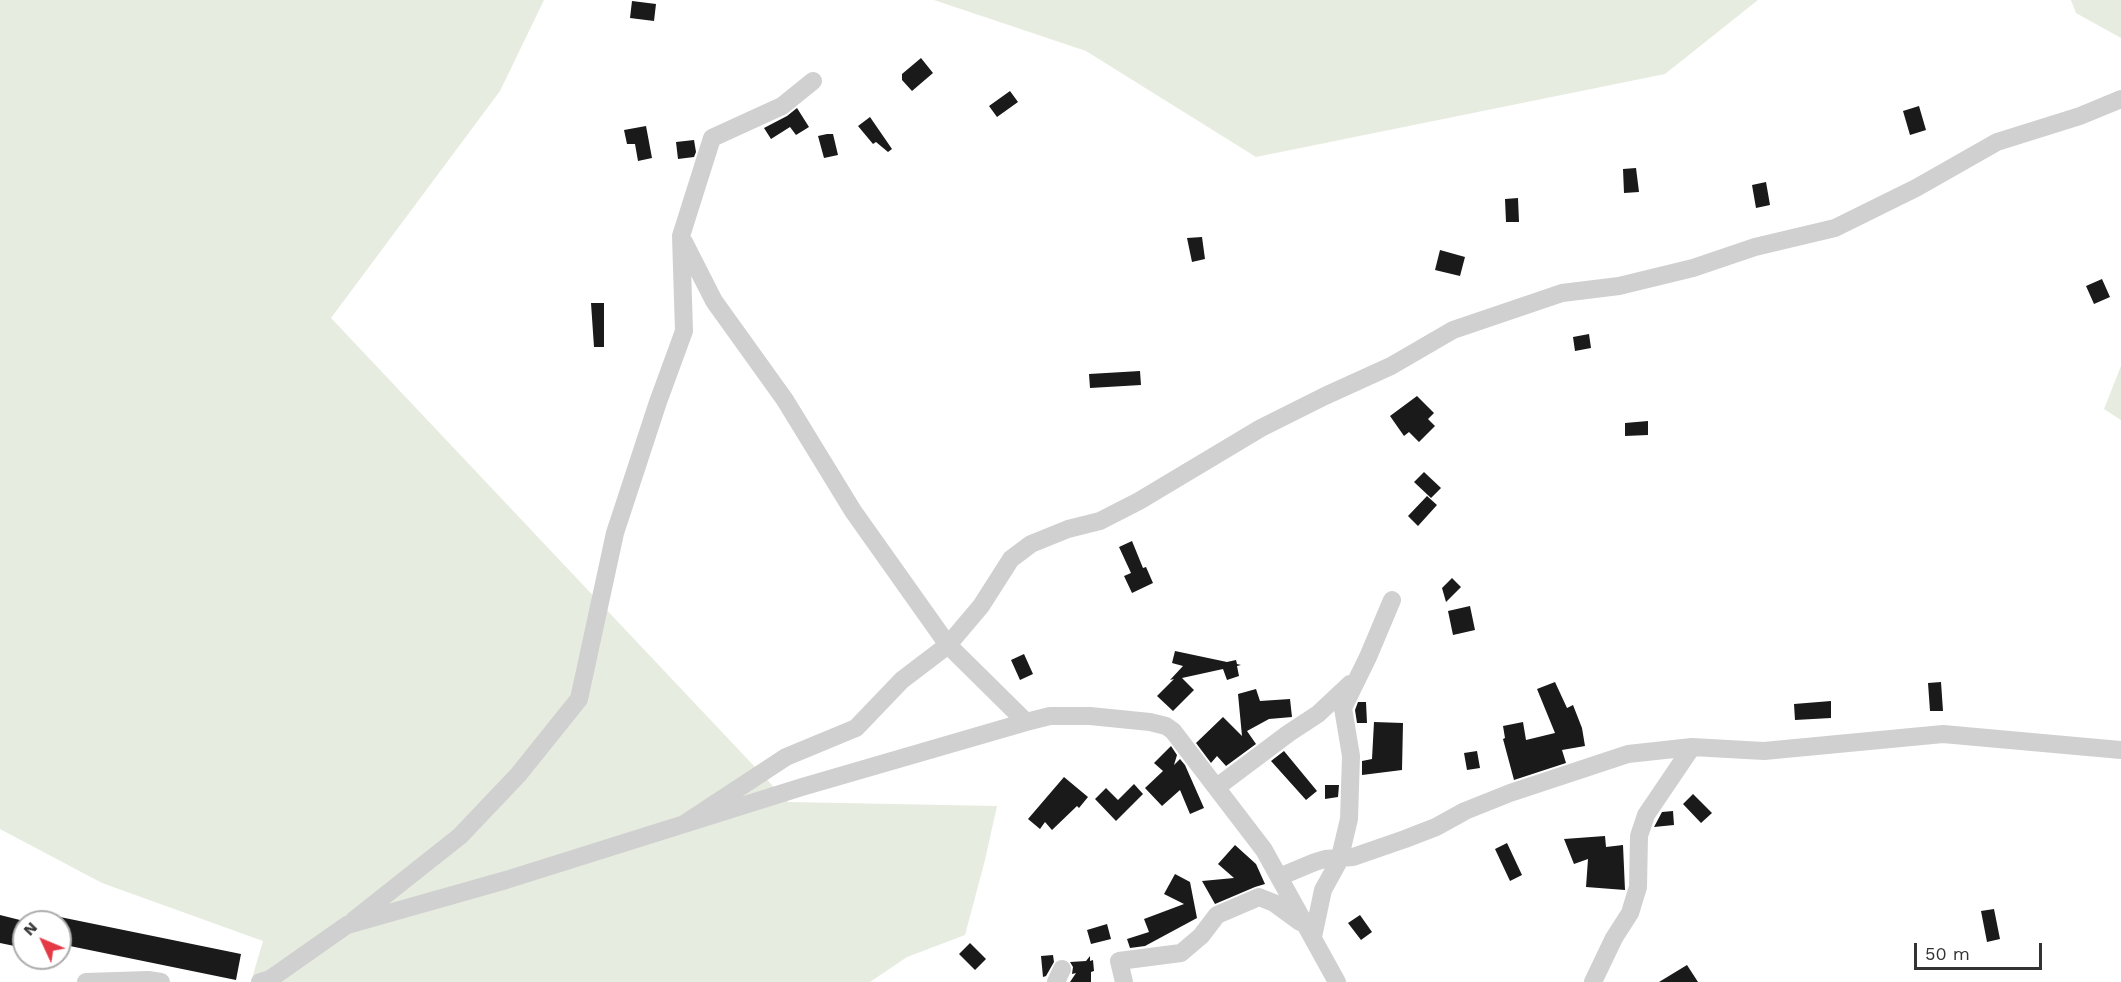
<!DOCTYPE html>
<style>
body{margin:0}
#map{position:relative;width:2121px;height:982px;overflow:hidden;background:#fff;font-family:"Work Sans",sans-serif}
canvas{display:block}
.north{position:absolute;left:12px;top:910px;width:60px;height:60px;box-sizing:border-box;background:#fff;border:2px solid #adadad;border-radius:50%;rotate:314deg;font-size:16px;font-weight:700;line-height:24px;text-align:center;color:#333}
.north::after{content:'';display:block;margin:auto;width:21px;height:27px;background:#e63946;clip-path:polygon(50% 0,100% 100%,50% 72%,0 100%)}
.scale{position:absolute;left:1914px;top:943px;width:128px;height:27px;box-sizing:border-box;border:3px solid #333;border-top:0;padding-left:8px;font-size:18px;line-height:21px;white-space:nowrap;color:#333;-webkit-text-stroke:4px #fff;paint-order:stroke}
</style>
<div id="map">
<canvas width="2121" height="982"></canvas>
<div class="north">N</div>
<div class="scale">50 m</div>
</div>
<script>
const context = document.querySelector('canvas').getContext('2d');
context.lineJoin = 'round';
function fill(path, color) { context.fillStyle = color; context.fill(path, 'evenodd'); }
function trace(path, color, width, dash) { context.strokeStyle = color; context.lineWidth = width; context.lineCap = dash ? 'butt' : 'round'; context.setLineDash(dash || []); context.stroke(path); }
fill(new Path2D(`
 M0 0H544L500 91 331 318 788 802 997 806 985 860 965 935 907 957 870 982H251L263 941 102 883 0 829Z
 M934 0H1758L1665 74 1256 157 1086 51Z
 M2071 0H2121V38L2076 13Z
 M2121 366V420L2104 409Z`), '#e6ecdf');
fill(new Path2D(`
 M632 1 656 4 654 21 630 18Z
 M921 58 933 73 912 91 902 80V74Z
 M1010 91 1018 102 997 117 989 106Z
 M1919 106 1926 130 1910 135 1903 111Z
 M797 108 809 127 796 135 790 127 771 139 764 128 787 116Z
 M870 117 892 149 888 152 876 142 873 144 858 126Z
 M646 126 652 158 638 161 635 144H627L624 130Z
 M827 134H833L838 155 824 158 818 136Z
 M694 140 696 152 694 157 678 159 676 142Z
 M1636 168 1639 192 1624 193 1623 169Z
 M1766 182 1770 205 1756 208 1752 185Z
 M1518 198 1519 222H1506L1505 199Z
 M1202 237 1205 259 1192 262 1187 238Z
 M1440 250 1465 257 1460 276 1435 270Z
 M2102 279 2110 297 2094 304 2086 286Z
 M591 303H604V347H594Z
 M1589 334 1591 348 1575 351 1573 337Z
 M1140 371 1141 385 1090 388 1089 374Z
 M1417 396 1434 413 1428 419 1435 426 1419 442 1409 432 1404 436 1390 416Z
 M1648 421V435L1625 436V423Z
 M1424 472 1441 488 1431 498 1414 482Z
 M1427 496 1437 505 1418 526 1408 516Z
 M1132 541 1143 568 1146 567 1153 583 1132 593 1124 576 1131 573 1119 547Z
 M1452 578 1461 587 1446 602 1442 588Z
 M1470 606 1475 630 1453 635 1448 611Z
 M1175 651 1227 662 1236 660 1237 664 1241 665 1237 666 1239 676 1227 680 1223 669 1182 678 1194 690 1173 711 1157 696 1174 679 1170 680 1183 666 1172 663Z
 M1024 654 1033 674 1020 680 1011 660Z
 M1555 682 1567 708 1573 705 1582 728 1585 746 1562 750 1566 763 1514 780 1503 739 1505 738 1503 726 1523 722 1526 740 1555 733 1537 689Z
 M1941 682 1943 711H1930L1928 683Z
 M1256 689 1260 701 1290 699 1292 717 1269 719 1247 731 1256 744 1226 766 1217 756 1211 763 1196 743 1223 717 1242 736 1238 694Z
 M1831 701V718L1795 720 1794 704Z
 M1358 702H1366L1367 723H1357L1355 710Z
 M1374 722 1403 723 1402 770 1362 775V761L1372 759Z
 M1171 746 1177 755 1174 765 1180 759 1185 765 1204 808 1190 814 1180 790 1162 806 1145 788 1163 771 1154 763Z
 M1284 751 1317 791 1306 800 1271 761Z
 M1477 751 1480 768 1467 770 1464 753Z
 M1064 777 1088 797 1079 808 1077 806 1052 830 1045 822 1040 829 1028 819Z
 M1134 784 1143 794 1116 821 1095 799 1106 788 1118 800Z
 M1325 785H1339L1338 797 1325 799Z
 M1693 794 1712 813 1701 823 1683 804Z
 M1673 811 1674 825 1654 827 1662 812Z
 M1605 836 1606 847 1623 845 1625 890 1586 887 1588 859 1574 864 1564 839Z
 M1507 843 1522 875 1510 881 1495 849Z
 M1235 845 1256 864 1265 884 1255 887 1215 904 1202 881 1234 878 1218 864Z
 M1175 874 1190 882 1197 918 1145 946 1130 948 1127 939 1149 932 1144 919 1184 904 1164 894Z
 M1994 909 2000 939 1987 942 1981 911Z
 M0 915 24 921V948L0 943Z
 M1360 915 1372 932 1361 940 1348 923Z
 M60 917 241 954 236 980 60 944Z
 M1107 924 1111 939 1091 944 1087 930Z
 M970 943 986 959 975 970 959 954Z
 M1053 955 1054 962 1046 976 1043 977 1041 956Z
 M1090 956V961L1093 960 1094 971 1091 972V982H1070L1076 973 1072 974 1073 967 1070 962 1086 961Z
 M1687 965 1698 982H1659Z`), '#1a1a1a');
trace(new Path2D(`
 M684 242 714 301 785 400 853 511 948 645 1026 722
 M1217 787 1289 733 1318 714 1350 684
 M684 824 786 757 856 728 902 680 948 645 981 606 1011 559 1031 544 1068 529 1100 521 1139 501 1261 428 1325 396 1391 366 1453 330 1562 293 1619 286 1693 268 1755 247 1835 228 1916 188 1997 142 2080 116 2121 99
 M1279 877 1315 862 1325 859 1353 857 1405 839 1436 827 1465 811 1510 793 1628 754 1692 747 1764 751 1943 734 2121 750
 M354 920 460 836 518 775 579 699 615 533 658 402 684 331 681 236 712 138 782 106 813 81
 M1313 937 1323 890 1339 861 1349 819 1351 756 1343 708 1368 657 1392 600
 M86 982 148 980 161 982
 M260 982 270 979 347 925 506 880 802 787 1026 722 1050 716H1090L1150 722 1166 726 1173 731 1264 850 1337 982
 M1056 982 1062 969
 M1124 982 1119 961 1181 953 1201 936 1217 915 1259 897 1274 903 1300 922
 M1593 982 1614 938 1630 913 1638 887 1639 836 1646 815 1692 747`), '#d0d0d0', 18);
</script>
